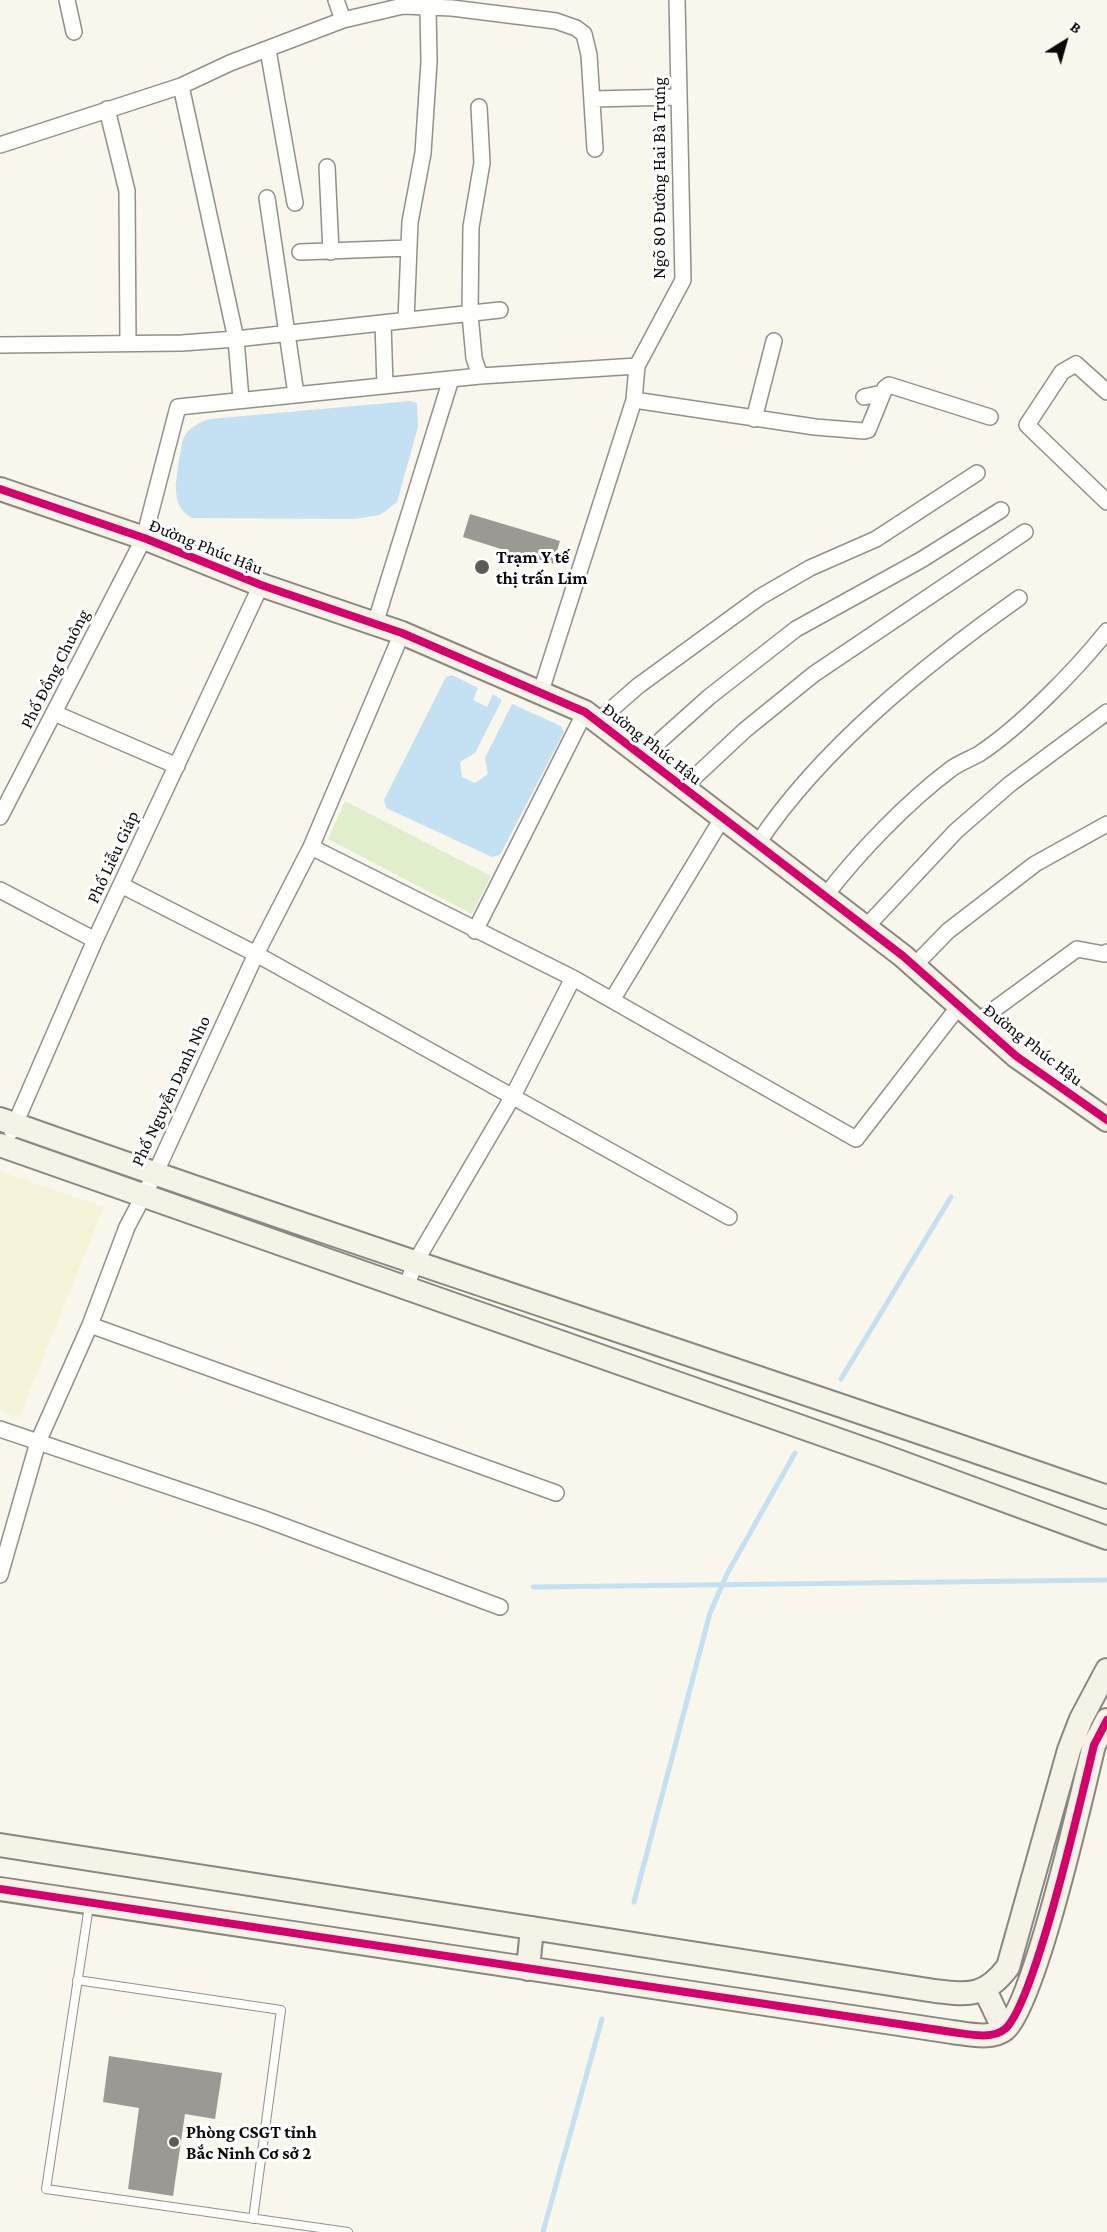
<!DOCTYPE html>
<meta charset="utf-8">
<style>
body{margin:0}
#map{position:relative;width:1107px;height:2232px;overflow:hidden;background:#f9f7ec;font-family:"Crimson Pro",serif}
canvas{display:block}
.north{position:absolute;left:1035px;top:12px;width:60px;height:60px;-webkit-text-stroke:4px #fff;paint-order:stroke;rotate:37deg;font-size:16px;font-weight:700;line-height:24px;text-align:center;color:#090909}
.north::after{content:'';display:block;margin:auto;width:21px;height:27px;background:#090909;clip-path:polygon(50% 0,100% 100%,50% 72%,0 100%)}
</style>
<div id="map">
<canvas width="1107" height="2232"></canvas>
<div class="north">B</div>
</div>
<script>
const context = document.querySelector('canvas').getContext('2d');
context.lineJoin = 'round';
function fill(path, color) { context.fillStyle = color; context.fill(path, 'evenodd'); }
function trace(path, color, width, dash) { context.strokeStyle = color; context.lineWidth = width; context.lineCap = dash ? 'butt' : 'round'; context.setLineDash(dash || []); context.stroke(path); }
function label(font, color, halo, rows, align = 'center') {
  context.font = font + ' "Crimson Pro",serif'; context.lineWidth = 6; context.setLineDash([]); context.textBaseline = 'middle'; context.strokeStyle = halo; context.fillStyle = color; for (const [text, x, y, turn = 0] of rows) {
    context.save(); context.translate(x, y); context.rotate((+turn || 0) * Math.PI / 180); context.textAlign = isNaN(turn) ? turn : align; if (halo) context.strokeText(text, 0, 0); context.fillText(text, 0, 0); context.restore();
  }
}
fill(new Path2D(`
 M0 1171 104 1207 19 1418 0 1411Z`), '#f6f4d8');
fill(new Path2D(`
 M345 801 491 876 472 914 328 839Z`), '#e0eecc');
fill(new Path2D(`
 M410 401 417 403 418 427 397 502 380 515 355 519 192 518C170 506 176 482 179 460 181 454 181 443 184 437 190 427 199 422 210 419Z
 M452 675 478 688 473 700 487 707 493 694 502 700 475 753 460 762 462 777 475 783 488 774 485 758 512 704 561 726 564 732 500 855 492 857 386 808 384 800 446 677Z`), '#c3e1f2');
trace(new Path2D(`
 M841 1379 951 1197
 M533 1587 1107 1580
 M634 1902 710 1613 727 1574 795 1453
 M543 2232 602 2019`), '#c3e1f2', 5);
fill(new Path2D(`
 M470 514 560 541 553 564 518 553 516 560 502 556 504 550 463 537Z
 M109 2056 222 2073 215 2119 185 2114 173 2196 128 2189 139 2108 103 2102Z`), '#9b9993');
const lane = new Path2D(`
 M89 1906 46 2189 348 2232
 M77 1980 281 2010 253 2219`);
const street = new Path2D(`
 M67 0 74 32
 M336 0 343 20
 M268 50 295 203
 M181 86 236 339 241 399
 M592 99 679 97
 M479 107 482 163 471 227 470 314 474 358 480 376
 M107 109 127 191 128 343
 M0 145 181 86 230 63 343 20 403 6 452 8 556 21 576 28 584 34 589 55 595 149
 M327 167 331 252
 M267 198 296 394
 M300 252 408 248
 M406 320 410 222 423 153 429 62 428 7
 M383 323 385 386
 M0 345 182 343 236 339 500 310
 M1107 392 1076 364 1062 372 1027 425 1107 502
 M864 397 882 393
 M634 400 815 427 864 431 868 430 885 388 889 385 990 417
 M754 419 774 341
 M375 624 451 379
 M541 691 634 400 637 366 683 280 677 0
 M54 713 177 766
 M598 721 638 686 760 597 810 568 876 539 977 473
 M646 758 662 739 709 697 796 629 921 560 1001 510
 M684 787 745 730 814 674 1025 532
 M0 817 144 538 178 407 480 376 637 366
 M758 843C822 747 926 664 1019 598
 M311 847 573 978 856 1139 959 1006
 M121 885 256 954 729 1217
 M0 890 95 940
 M826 895C859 852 907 802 951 769 959 763 970 759 979 754 1020 727 1076 670 1107 631
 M866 927 956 831 1010 784 1107 712
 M475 931 585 712
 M914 966 948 931 1035 864 1107 824
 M612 1000 723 817
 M977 1022 1077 949 1104 954 1107 952
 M12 1131 95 940 261 585
 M406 1287 416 1261 513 1096 573 978
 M90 1325 556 1493
 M0 1429 262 1518 500 1607
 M0 1575 38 1442 90 1325 127 1227 155 1174 256 954 311 847 402 633`);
const secondary = new Path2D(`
 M0 489 144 538 261 585 402 633 585 712 903 956 1016 1056 1107 1120
 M0 1119C367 1250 739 1368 1107 1497
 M0 1145 881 1455 1107 1538
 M0 1845 935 1991C970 1995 985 1997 1008 1967L1069 1750 1081 1719 1107 1670
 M0 1889 952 2032C968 2034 992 2040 1005 2029 1035 2003 1082 1794 1094 1745L1107 1720
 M528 1969 532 1928
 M985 1990 1004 2030`);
trace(lane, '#91908b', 10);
trace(street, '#91908b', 18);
trace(secondary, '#888782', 26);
trace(lane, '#fefefc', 8);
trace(street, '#fefefc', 15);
trace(secondary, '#f4f3e6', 22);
trace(new Path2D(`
 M0 489 144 538 261 585 402 633 585 712 903 956 1016 1056 1107 1120
 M0 1889 952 2032C968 2034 992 2040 1005 2029 1035 2003 1082 1794 1094 1745L1107 1720`), '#d6006c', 8);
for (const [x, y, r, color] of [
 [482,567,8,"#5d5c58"],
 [174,2142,6,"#5d5c58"]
]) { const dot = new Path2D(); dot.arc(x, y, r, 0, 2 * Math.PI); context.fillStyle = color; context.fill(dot); trace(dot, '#fff', 2); }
label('18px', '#090909', '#fff', [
 ["Ngõ 80 Đường Hai Bà Trưng",659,178,-90],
 ["Đường Phúc Hậu",206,547,22],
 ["Phố Đồng Chuông",55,669,-63],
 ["Đường Phúc Hậu",652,744,38],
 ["Phố Liễu Giáp",113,857,-65],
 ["Đường Phúc Hậu",1033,1045,38],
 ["Phố Nguyễn Danh Nho",171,1091,-65]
]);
label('bold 18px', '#090909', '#fff', [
 ["Trạm Y tế",496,557],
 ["thị trấn Lim",496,578],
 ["Phòng CSGT tỉnh",186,2132],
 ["Bắc Ninh Cơ sở 2",186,2153]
], 'left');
</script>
